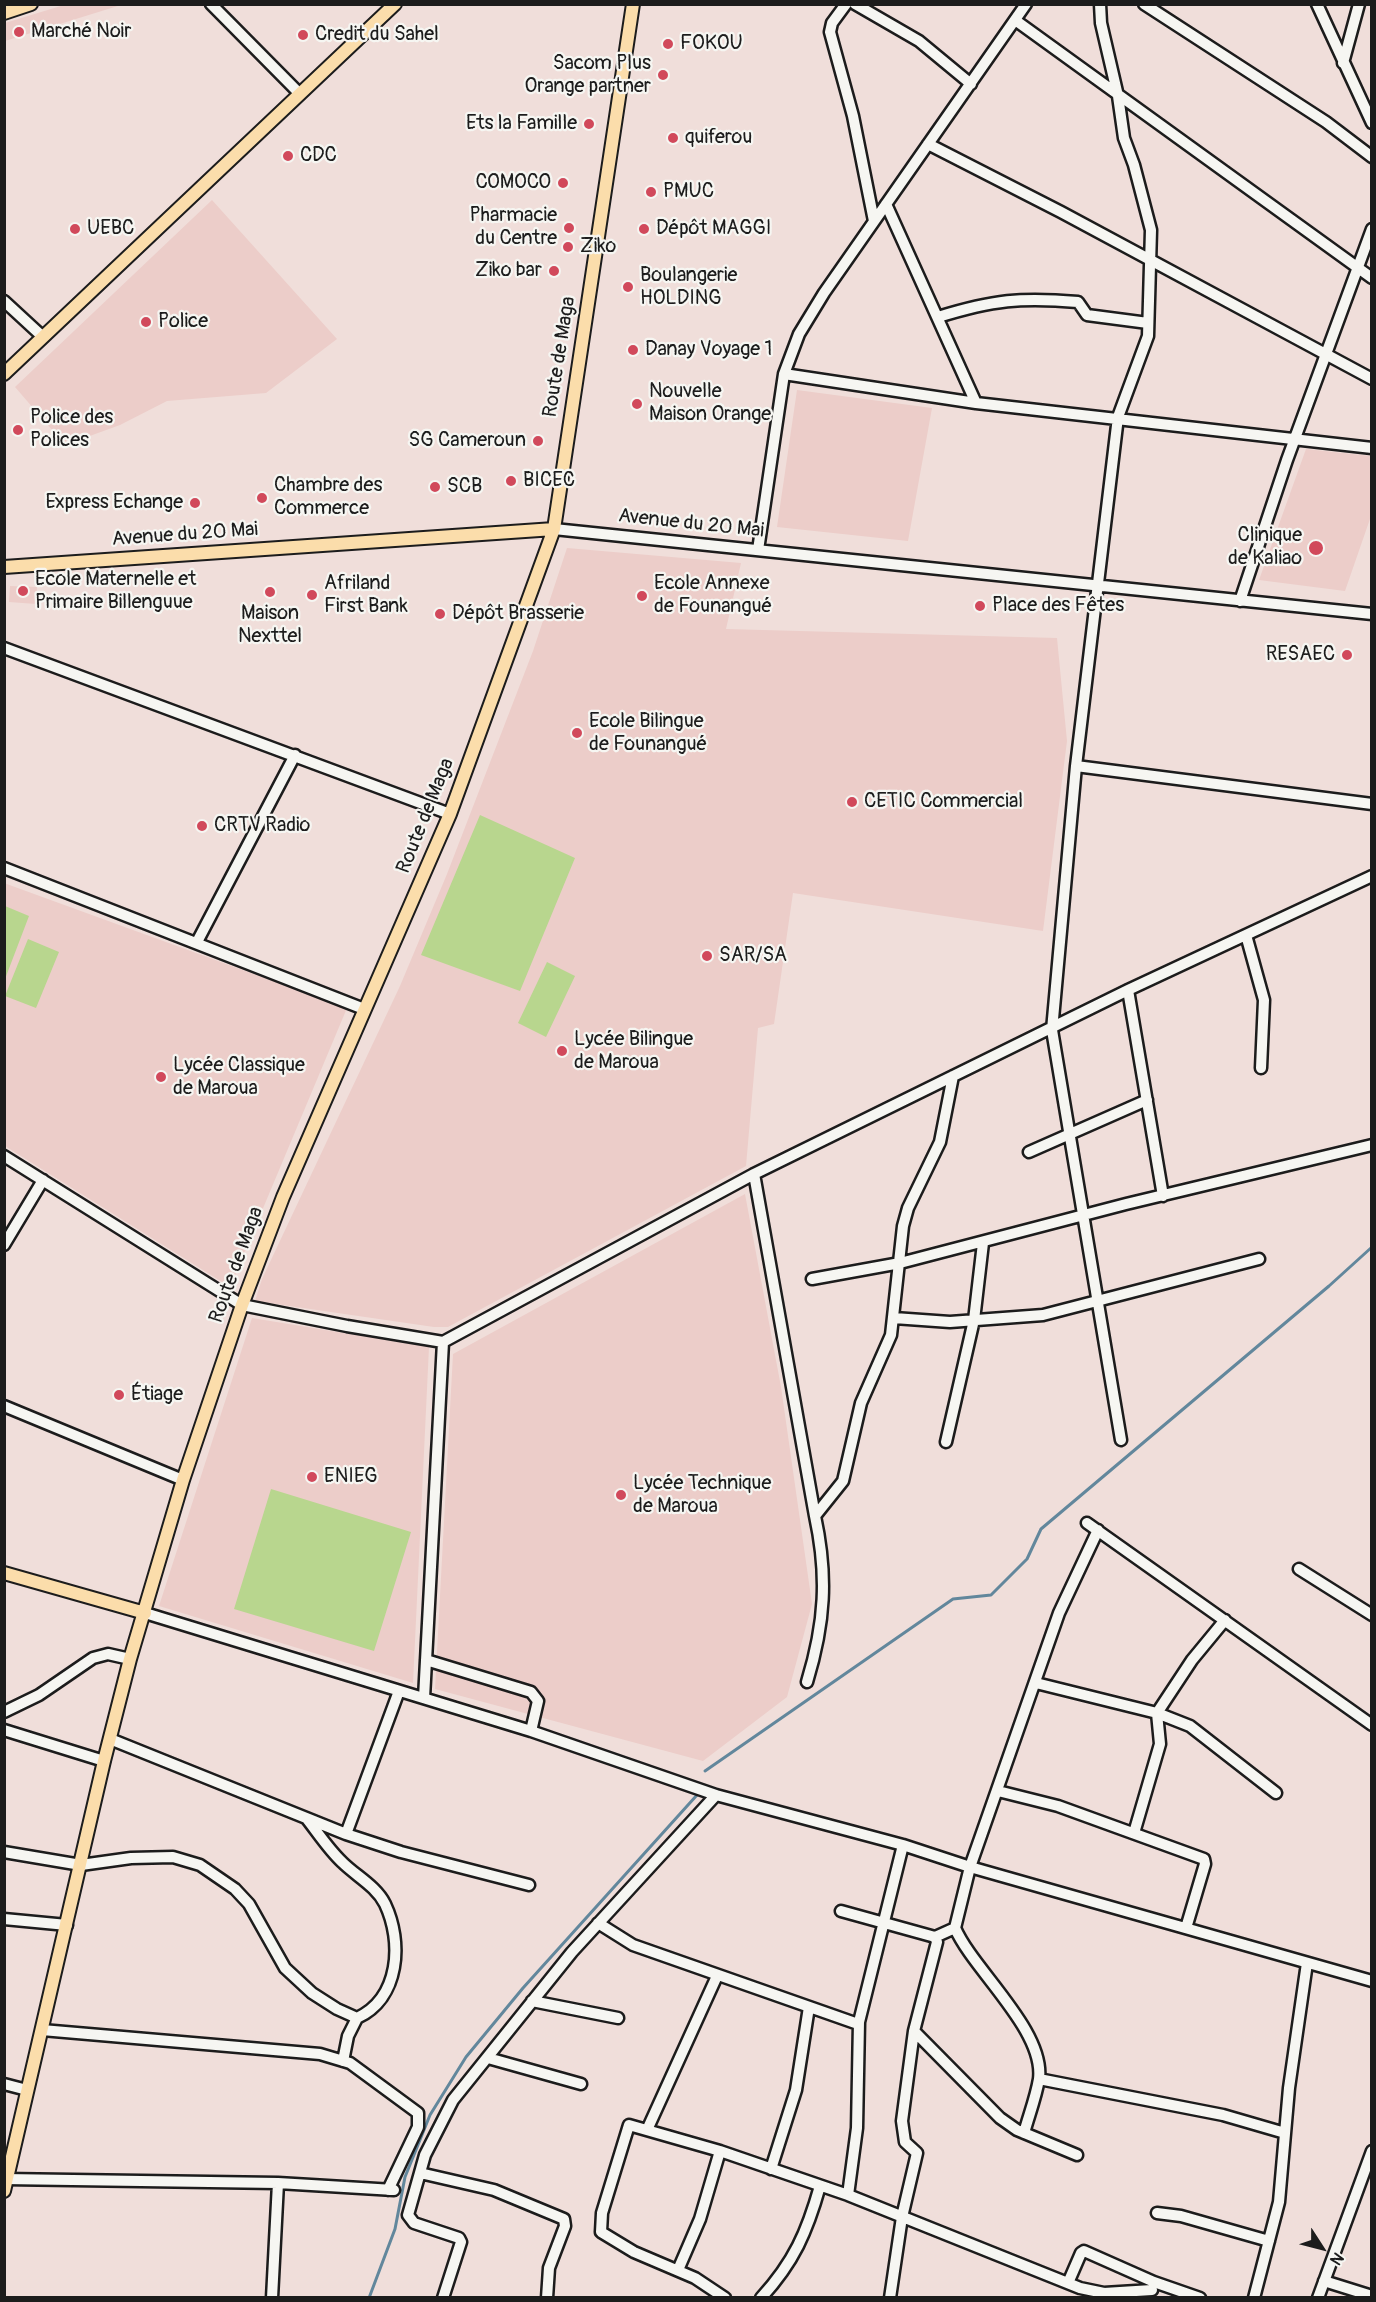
<!DOCTYPE html>
<meta charset="utf-8">
<style>
body{margin:0}
#map{position:relative;width:1376px;height:2302px;overflow:hidden;background:#f0deda;font-family:Pangolin,sans-serif}
canvas{display:block}
.frame{position:absolute;inset:0;border:6px solid #1c1c1c;pointer-events:none}
.north{position:absolute;left:1292px;top:2218px;width:60px;height:60px;-webkit-text-stroke:4px #f6f6f2;paint-order:stroke;rotate:126deg;font-size:16px;font-weight:700;line-height:24px;text-align:center;color:#1c1c1c}
.north::after{content:'';display:block;margin:auto;width:21px;height:27px;background:#1c1c1c;clip-path:polygon(50% 0,100% 100%,50% 72%,0 100%)}
</style>
<div id="map">
<canvas width="1376" height="2302"></canvas>
<div class="frame"></div>
<div class="north">N</div>
</div>
<script>
const context = document.querySelector('canvas').getContext('2d');
context.lineJoin = 'round';
function fill(path, color) { context.fillStyle = color; context.fill(path, 'evenodd'); }
function trace(path, color, width, dash) { context.strokeStyle = color; context.lineWidth = width; context.lineCap = dash ? 'butt' : 'round'; context.setLineDash(dash || []); context.stroke(path); }
function label(font, color, halo, rows, align = 'center') {
  context.font = font + ' Pangolin,sans-serif'; context.lineWidth = 4.5; context.setLineDash([]); context.textBaseline = 'middle'; context.strokeStyle = halo; context.fillStyle = color; for (const [text, x, y, turn = 0] of rows) {
    context.save(); context.translate(x, y); context.rotate((+turn || 0) * Math.PI / 180); context.textAlign = isNaN(turn) ? turn : align; if (halo) context.strokeText(text, 0, 0); context.fillText(text, 0, 0); context.restore();
  }
}
fill(new Path2D(`
 M64 5H121L5 41V23Z
 M212 200 337 339 266 393 167 401 120 425 65 445 15 387Z
 M797 390 932 408 908 541 777 527Z
 M1306 449 1371 456V516L1345 591 1259 580Z
 M567 548 741 563 726 629 1057 638 1067 741 1043 931 793 893 774 1024 758 1028 746 1166 448 1327H434L255 1301 262 1279 400 986 447 874 533 651Z
 M10 586 37 587 36 604 9 602Z
 M4 883 347 1008 230 1287 5 1146Z
 M745 1194 781 1387 812 1604 787 1697 703 1761 435 1689 453 1354Z
 M252 1318 429 1347 413 1683 159 1606Z`), '#eccdc9');
fill(new Path2D(`
 M480 815 575 858 520 991 421 955Z
 M5 906 29 916 5 979Z
 M28 939 59 952 36 1008 5 996Z
 M547 962 575 976 546 1037 518 1023Z
 M271 1489 411 1532 374 1651 234 1609Z`), '#b8d68e');
trace(new Path2D(`
 M705 1771 953 1599 991 1595 1027 1559 1041 1529 1329 1286 1372 1247
 M369 2298 395 2229 405 2177 430 2115 466 2057 523 1988 697 1795`), '#62879c', 3);
const minor = new Path2D(`
 M211 4 300 94
 M846 4 832 23 830 32 853 116 874 221
 M855 4 919 41 971 84
 M1100 4 1101 23 1118 96 1124 138 1134 165 1151 230 1148 336 1118 417 1076 766 1052 1030 1121 1440
 M1144 4 1326 122 1372 157
 M1317 4 1372 123
 M1015 20 1372 278
 M1343 63 1359 4
 M928 144 1061 212 1372 379
 M886 204 976 403
 M4 301 43 337
 M938 317C993 300 1021 297 1078 302L1087 315 1148 323
 M784 374 976 403 1372 448
 M554 529 1372 614
 M758 550 784 374 799 334 824 293 1026 4
 M1240 601 1287 460 1372 229
 M4 648 450 814
 M1076 766 1372 804
 M4 868 364 1009
 M1246 935 1264 1000 1261 1068
 M197 942 295 755
 M1128 990 1163 1196
 M1029 1152 1147 1100
 M4 1156 242 1305 347 1326 443 1342 754 1174 1128 990 1372 876
 M754 1174 815 1516 843 1481 861 1403 891 1335 903 1226 908 1208 940 1142 953 1076
 M4 1245 43 1180
 M812 1279 900 1263 1126 1204 1372 1145
 M894 1318 950 1322 1043 1315 1259 1259
 M4 1406 183 1480
 M946 1442 974 1320 983 1243
 M1087 1523 1372 1725
 M1299 1569 1372 1615
 M145 1613 531 1731 716 1795 903 1845 970 1867 1372 1981
 M426 1660 531 1692 538 1701 531 1731
 M807 1682C825 1623 828 1576 815 1516
 M1036 1683 1157 1713 1190 1726 1276 1793
 M424 1698 443 1342
 M4 1712 39 1695 93 1658 108 1654 130 1659
 M4 1730 104 1761
 M110 1739 346 1834 401 1852 529 1885
 M998 1791 1058 1806 1204 1859 1205 1864 1186 1928
 M307 1819C318 1833 329 1850 342 1862 356 1876 376 1886 385 1904 403 1942 400 1998 357 2018
 M1134 1833 1160 1744 1157 1713 1192 1660 1225 1620
 M346 1834 399 1691
 M4 1852 81 1865 131 1858 173 1857 200 1865 235 1889 249 1904 285 1968 312 1993 337 2009 357 2018 348 2036 343 2061
 M841 1911 935 1937 955 1928
 M4 1919 67 1925
 M598 1923 633 1945 858 2024
 M532 2001 618 2018
 M42 2030 320 2054 350 2063 418 2113V2127L388 2190
 M914 2031 1000 2118 1017 2130 1077 2155
 M488 2058 581 2084
 M1039 2079 1223 2115 1285 2133
 M4 2084 27 2090
 M647 2130 717 1976
 M1024 2133C1029 2115 1036 2097 1039 2079 1045 2030 973 1970 955 1928L970 1867 1059 1613 1098 1530
 M771 2169 796 2090 809 2007
 M420 2173 494 2190 564 2219 565 2226 549 2268 547 2298
 M4 2179 278 2183 394 2190
 M848 2195 857 2128 859 2022 903 1845
 M1157 2213 1181 2216 1269 2241
 M678 2270 700 2219 720 2151
 M1324 2281 1372 2296
 M1068 2283 1081 2253 1084 2251 1154 2282 1200 2298
 M272 2298 278 2183
 M443 2298 461 2242 459 2238 414 2223 408 2215 425 2155 453 2100 572 1952 716 1795
 M725 2298 695 2278 634 2252 601 2232 602 2213 629 2125 720 2151 848 2195 1080 2288 1104 2293 1152 2290
 M761 2298C794 2262 807 2232 820 2186
 M890 2298 902 2217 917 2153 905 2142 902 2121 914 2031 937 1942 935 1937
 M1254 2298 1279 2202 1289 2088 1307 1963
 M1318 2298 1372 2151`);
const major = new Path2D(`
 M4 13 31 4
 M4 374 395 4
 M4 567 554 529
 M4 1573 145 1613
 M4 2191 104 1761 130 1659 183 1480 242 1305 283 1197 450 814 554 529 633 4`);
trace(minor, '#1c1c1c', 15);
trace(major, '#1c1c1c', 16);
trace(minor, '#f6f6f2', 10);
trace(major, '#fbddab', 12);
for (const [x, y, r, color] of [
 [19,32,6,"#d1495b"],
 [303,35,6,"#d1495b"],
 [668,44,6,"#d1495b"],
 [663,75,6,"#d1495b"],
 [589,124,6,"#d1495b"],
 [673,138,6,"#d1495b"],
 [288,156,6,"#d1495b"],
 [563,183,6,"#d1495b"],
 [651,192,6,"#d1495b"],
 [569,228,6,"#d1495b"],
 [75,229,6,"#d1495b"],
 [644,229,6,"#d1495b"],
 [568,247,6,"#d1495b"],
 [554,271,6,"#d1495b"],
 [628,287,6,"#d1495b"],
 [146,322,6,"#d1495b"],
 [633,350,6,"#d1495b"],
 [637,404,6,"#d1495b"],
 [18,430,6,"#d1495b"],
 [538,441,6,"#d1495b"],
 [511,481,6,"#d1495b"],
 [435,487,6,"#d1495b"],
 [262,498,6,"#d1495b"],
 [195,503,6,"#d1495b"],
 [1316,548,8,"#d1495b"],
 [23,591,6,"#d1495b"],
 [270,592,6,"#d1495b"],
 [312,595,6,"#d1495b"],
 [642,596,6,"#d1495b"],
 [980,606,6,"#d1495b"],
 [440,614,6,"#d1495b"],
 [1347,655,6,"#d1495b"],
 [577,733,6,"#d1495b"],
 [852,802,6,"#d1495b"],
 [202,826,6,"#d1495b"],
 [707,956,6,"#d1495b"],
 [562,1051,6,"#d1495b"],
 [161,1077,6,"#d1495b"],
 [119,1395,6,"#d1495b"],
 [312,1477,6,"#d1495b"],
 [621,1495,6,"#d1495b"]
]) { const dot = new Path2D(); dot.arc(x, y, r, 0, 2 * Math.PI); context.fillStyle = color; context.fill(dot); trace(dot, '#f6f6f2', 2); }
label('20px', '#1c1c1c', '#f6f6f2', [
 ["Marché Noir",31,32],
 ["Credit du Sahel",315,35],
 ["FOKOU",680,44],
 ["Sacom Plus",651,64,"right"],
 ["Orange partner",651,87,"right"],
 ["Ets la Famille",577,124,"right"],
 ["quiferou",685,138],
 ["CDC",300,156],
 ["COMOCO",551,183,"right"],
 ["PMUC",663,192],
 ["Pharmacie",557,216,"right"],
 ["du Centre",557,239,"right"],
 ["UEBC",87,229],
 ["Dépôt MAGGI",656,229],
 ["Ziko",580,247],
 ["Ziko bar",542,271,"right"],
 ["Boulangerie",640,276],
 ["HOLDING",640,299],
 ["Police",158,322],
 ["Danay Voyage 1",645,350],
 ["Nouvelle",649,392],
 ["Maison Orange",649,415],
 ["Police des",30,418],
 ["Polices",30,441],
 ["SG Cameroun",526,441,"right"],
 ["BICEC",523,481],
 ["Chambre des",274,486],
 ["Commerce",274,509],
 ["SCB",447,487],
 ["Express Echange",183,503,"right"],
 ["Clinique",1302,536,"right"],
 ["de Kaliao",1302,559,"right"],
 ["Ecole Maternelle et",35,580],
 ["Primaire Billenguue",35,603],
 ["Afriland",324,584],
 ["First Bank",324,607],
 ["Ecole Annexe",654,584],
 ["de Founangué",654,607],
 ["Place des Fêtes",992,606],
 ["Maison",270,614,"center"],
 ["Nexttel",270,637,"center"],
 ["Dépôt Brasserie",452,614],
 ["RESAEC",1335,655,"right"],
 ["Ecole Bilingue",589,722],
 ["de Founangué",589,745],
 ["CETIC Commercial",864,802],
 ["CRTV Radio",214,826],
 ["SAR/SA",719,956],
 ["Lycée Bilingue",574,1040],
 ["de Maroua",574,1063],
 ["Lycée Classique",173,1066],
 ["de Maroua",173,1089],
 ["Étiage",131,1395],
 ["ENIEG",324,1477],
 ["Lycée Technique",633,1484],
 ["de Maroua",633,1507]
], 'left');
label('20px', '#1c1c1c', '#f6f6f2', [
 ["Route de Maga",560,357,-81],
 ["Avenue du 20 Mai",691,524,6],
 ["Avenue du 20 Mai",185,535,-4],
 ["Route de Maga",426,816,-68],
 ["Route de Maga",237,1265,-70]
]);
</script>
